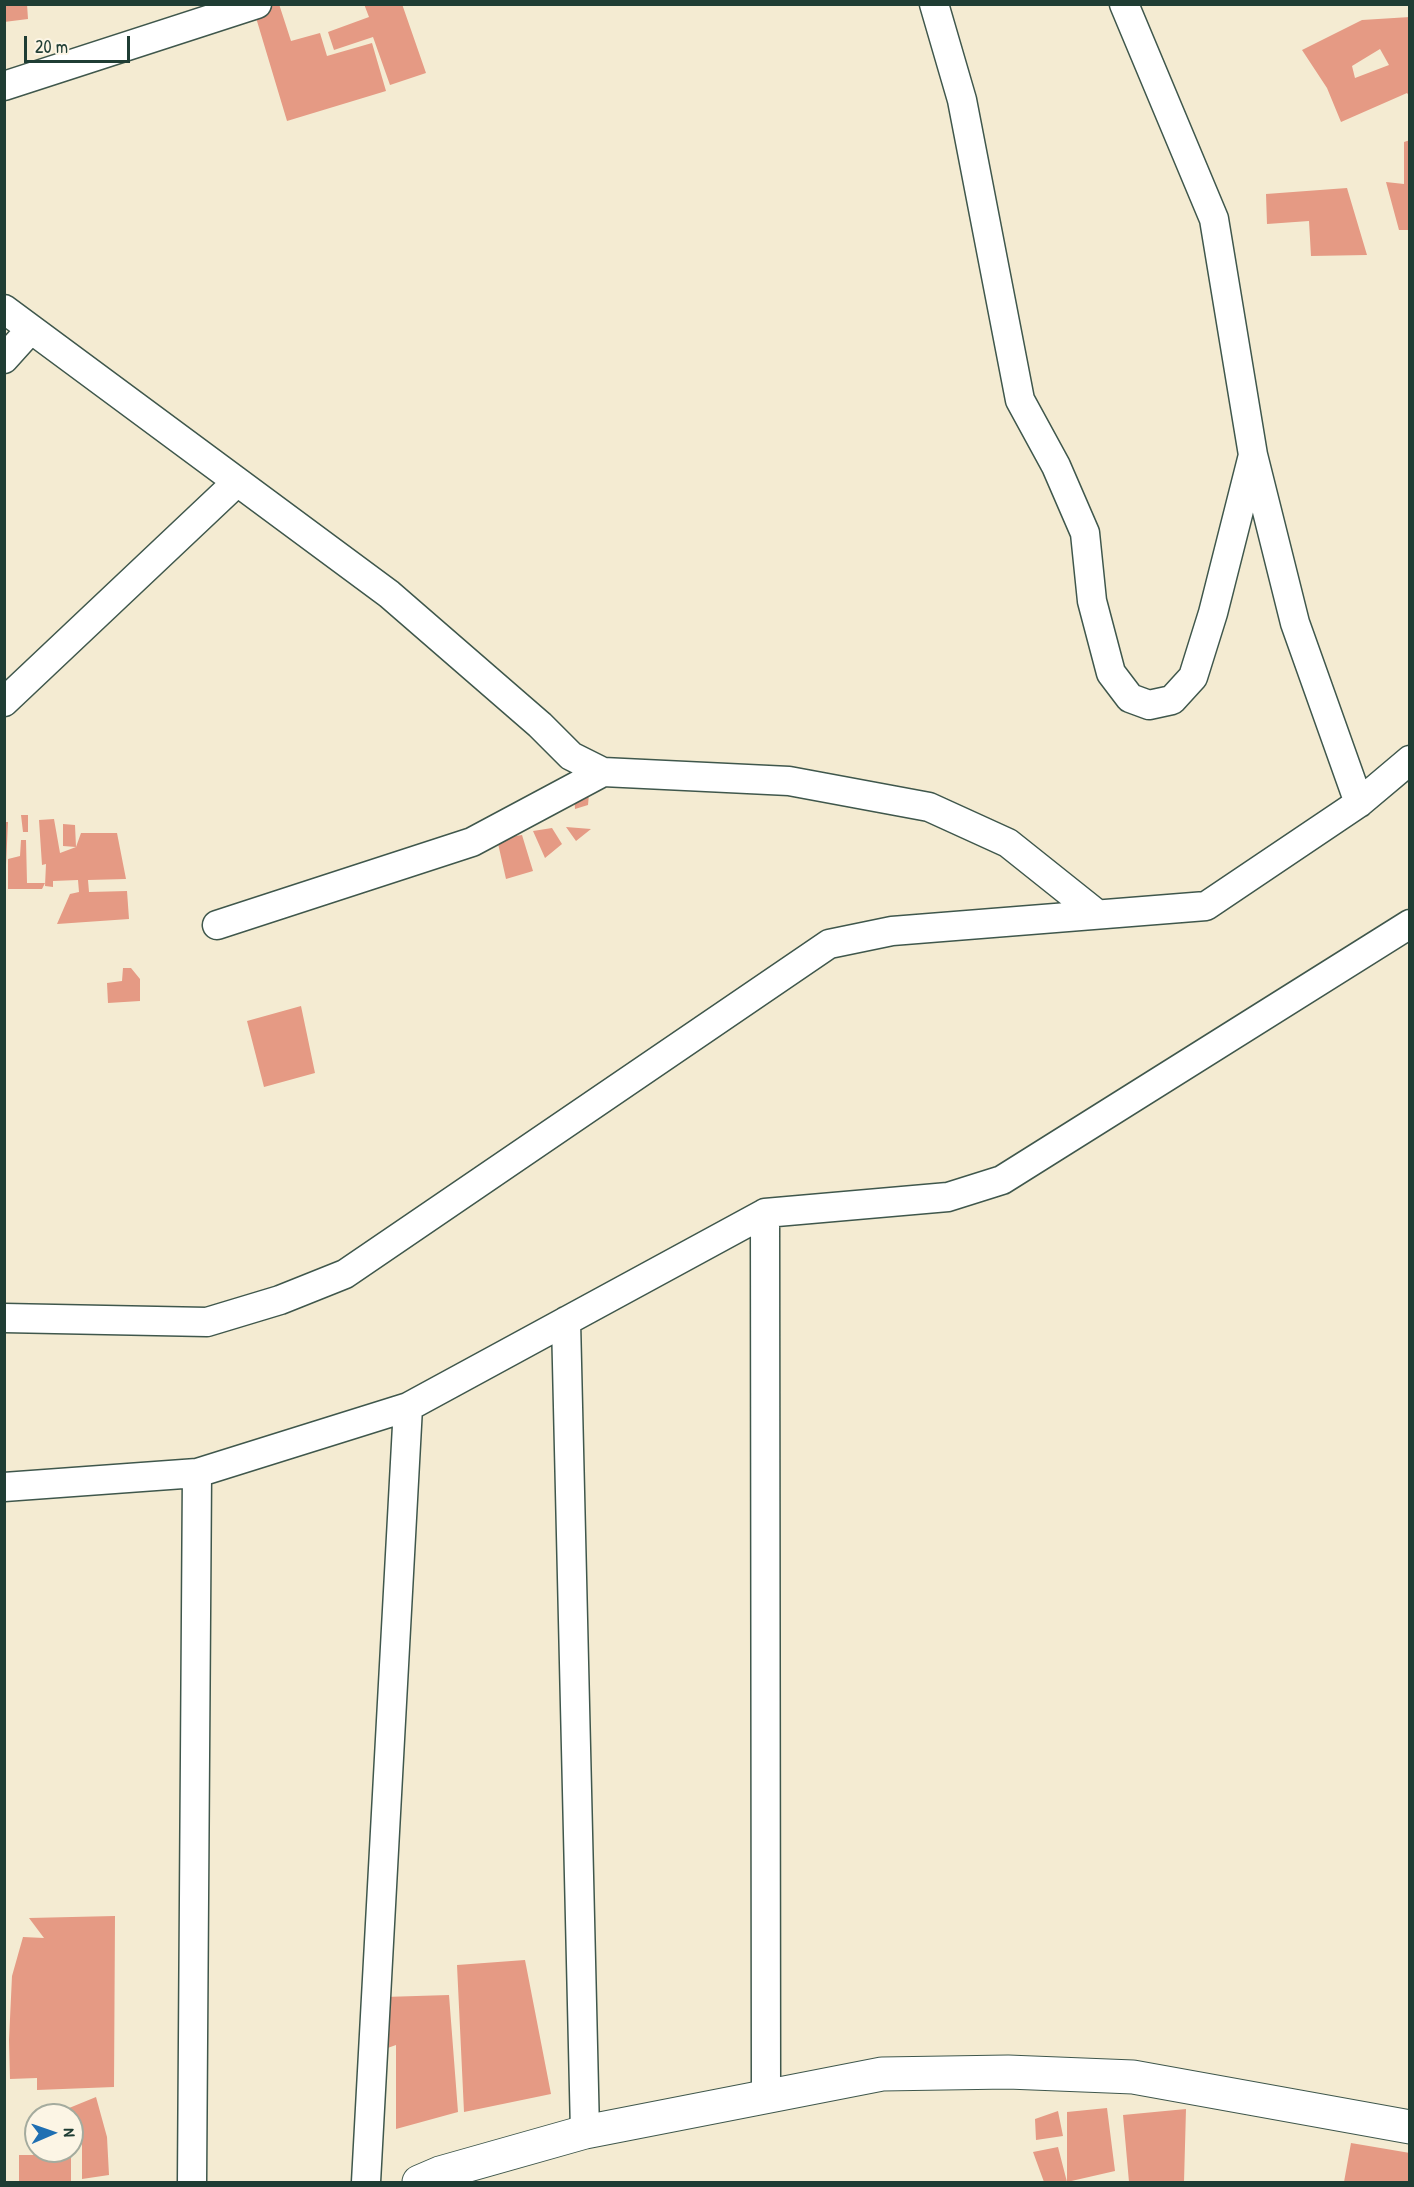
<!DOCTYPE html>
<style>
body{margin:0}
#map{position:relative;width:1414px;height:2187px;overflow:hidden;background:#f4ebd2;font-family:"Patrick Hand",sans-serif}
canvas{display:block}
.frame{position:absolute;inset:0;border:6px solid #1f3d34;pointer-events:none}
.north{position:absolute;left:24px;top:2103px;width:60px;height:60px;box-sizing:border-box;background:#fcf5e5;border:2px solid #a4ab9e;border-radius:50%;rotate:88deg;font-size:16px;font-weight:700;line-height:24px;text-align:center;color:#1f3d34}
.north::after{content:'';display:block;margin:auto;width:21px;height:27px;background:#1f6fb2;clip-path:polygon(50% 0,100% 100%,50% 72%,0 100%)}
.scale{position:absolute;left:24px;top:36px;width:106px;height:27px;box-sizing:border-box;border:3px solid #1f3d34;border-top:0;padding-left:8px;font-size:18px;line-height:21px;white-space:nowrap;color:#1f3d34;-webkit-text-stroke:4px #fcf5e5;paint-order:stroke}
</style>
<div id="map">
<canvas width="1414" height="2187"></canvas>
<div class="frame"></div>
<div class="north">N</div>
<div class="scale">20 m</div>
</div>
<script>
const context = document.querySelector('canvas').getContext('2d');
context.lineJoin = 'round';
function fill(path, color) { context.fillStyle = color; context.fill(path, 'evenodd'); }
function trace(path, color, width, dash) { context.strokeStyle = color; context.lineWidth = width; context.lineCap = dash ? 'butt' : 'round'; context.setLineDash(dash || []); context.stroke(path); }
fill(new Path2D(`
 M4 4H27L28 19 4 22Z
 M279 4 291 41 320 33 327 56 372 43 386 91 287 121 254 11Z
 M364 4H402L426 73 390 85 373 37 334 50 328 32 369 17Z
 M1410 17V97L1407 93 1341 122 1327 88 1302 50 1362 20ZM1380 49 1389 65 1355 78 1352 66Z
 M1410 140V230H1399L1386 182 1404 184V142Z
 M1347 188 1367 255 1311 256 1309 221 1267 224 1266 194Z
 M574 794H589L588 805 575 809Z
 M21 815H28V832H23Z
 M54 819 60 853 76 847 81 833H117L126 879 88 880 89 892 127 891 129 919 57 924 70 894 79 892 78 880 53 881V887L45 886 46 864 42 865 39 820Z
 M5 822H8L6 865H5Z
 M63 824 75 825 76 847 63 846Z
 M566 827 591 829 576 841Z
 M552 828 562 844 545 858 533 831Z
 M522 835 533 871 506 879 497 839Z
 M21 840H26L27 883H45L42 889H8V859L20 856Z
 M123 968H131L140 979V1001L108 1003 107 983 122 981Z
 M301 1006 315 1073 264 1087 247 1021Z
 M115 1916 114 2087 37 2090V2078L10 2079 9 2040 12 1976 23 1937 44 1938 29 1918Z
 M525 1960 551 2094 464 2112 457 1965Z
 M449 1995 458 2112 396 2129V2045L382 2050 384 1997Z
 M96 2097 107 2137 109 2175 82 2179V2143L72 2145V2115H52Z
 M1107 2108 1115 2171 1067 2182V2112Z
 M1186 2109 1184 2182H1129L1123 2115Z
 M1058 2111 1063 2136 1036 2140 1035 2119Z
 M1351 2143 1410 2153V2182H1344Z
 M1058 2147 1067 2182H1044L1033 2152Z
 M19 2155H71V2182H19Z`), '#e59a84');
const street = new Path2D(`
 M934 4 962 100 1020 400 1056 466 1085 533 1092 601 1111 673 1130 698 1149 705 1172 700 1193 677 1213 613 1253 455
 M1124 4 1214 219 1253 455 1295 623 1359 803
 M4 86 257 4
 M4 309 389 594 540 725 571 756 603 772 789 781 929 807 1008 843 1097 914
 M4 359 31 329
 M4 702 237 482
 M217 925 472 842 603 772
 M765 1213 766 2096
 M4 1318 207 1322 280 1300 345 1274 829 944 892 931 1206 906 1359 803 1410 760
 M566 1321 585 2132
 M4 1487 197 1473 408 1407 765 1213 948 1197 1002 1180 1410 924
 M192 2182 197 1473
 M366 2182 408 1407`);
const primary = new Path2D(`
 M419 2182 440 2173 585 2132 882 2074 1008 2072 1133 2077 1410 2127`);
trace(street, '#3f574c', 31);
trace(primary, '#3f574c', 35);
trace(street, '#fff', 28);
trace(primary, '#fff', 33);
</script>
